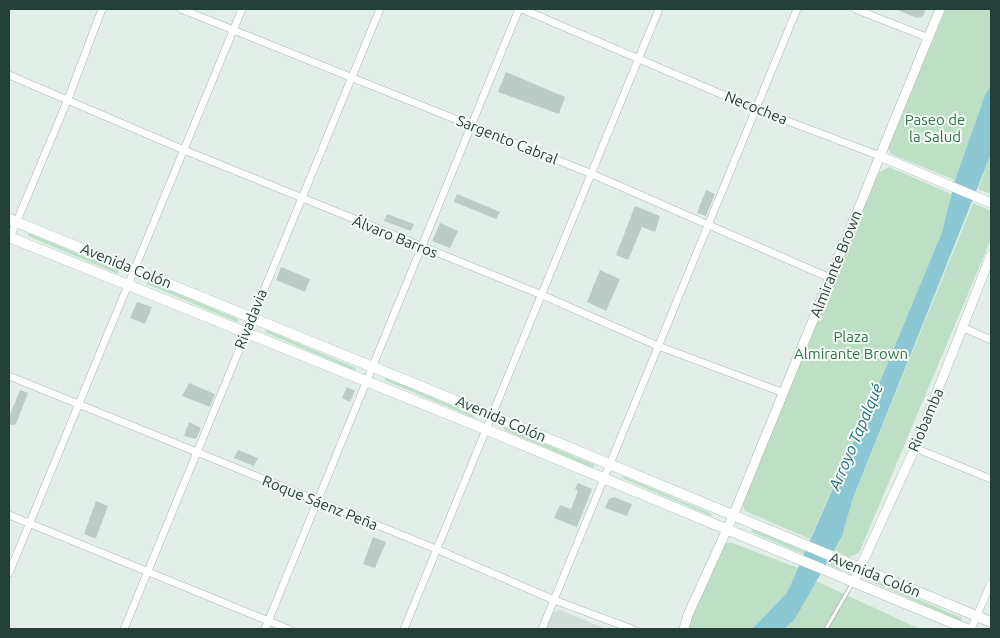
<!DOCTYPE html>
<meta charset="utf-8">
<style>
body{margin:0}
#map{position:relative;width:1000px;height:638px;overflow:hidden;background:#e4eee9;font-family:Ubuntu,sans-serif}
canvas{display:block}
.frame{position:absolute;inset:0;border:10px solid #234038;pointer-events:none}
</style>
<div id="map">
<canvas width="1000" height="638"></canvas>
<div class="frame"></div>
</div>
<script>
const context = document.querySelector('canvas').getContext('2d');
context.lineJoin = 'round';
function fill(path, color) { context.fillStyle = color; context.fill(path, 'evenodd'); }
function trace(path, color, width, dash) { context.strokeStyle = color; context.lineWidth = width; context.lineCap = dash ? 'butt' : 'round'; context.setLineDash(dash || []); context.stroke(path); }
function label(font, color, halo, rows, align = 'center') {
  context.font = font + ' Ubuntu,sans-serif'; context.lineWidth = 4; context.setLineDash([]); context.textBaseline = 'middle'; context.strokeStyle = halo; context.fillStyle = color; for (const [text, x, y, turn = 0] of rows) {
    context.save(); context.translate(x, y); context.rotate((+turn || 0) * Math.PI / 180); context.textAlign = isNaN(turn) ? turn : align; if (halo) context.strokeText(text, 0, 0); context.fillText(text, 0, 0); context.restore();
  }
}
fill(new Path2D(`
 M560 610 606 629H546L552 613Z`), '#d2ded8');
fill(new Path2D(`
 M946 9H991V85L985 95 955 180 891 154 888 147Z
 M991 154V194L978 189Z
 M889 167 951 194 942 232 887 365 810 539 745 511 742 503 878 173Z
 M973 203 991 211V239L859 553 849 557 834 550 842 536 853 498Z
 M29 233 119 271 118 274 28 236Z
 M148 281 238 319 237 322 147 284Z
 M267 330 356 368 355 371 265 332Z
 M386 377 475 416 474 418 384 380Z
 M505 427 595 465 593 468 504 430Z
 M623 476 712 514 711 516 622 478Z
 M752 529 842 567 841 570 751 532Z
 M730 542 798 568 787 593 752 629H687L725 544Z
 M873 580 962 618 961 621 872 582Z
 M816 581 920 629H784L795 619Z`), '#bddfc6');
fill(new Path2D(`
 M991 85V154L853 498 842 536 795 619 784 629H752L787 593 887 365 942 232 955 180 985 95Z`), '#8bc8d3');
fill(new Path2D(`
 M895 9H926L923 16 917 18Z
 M506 72 565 97 559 114 498 92Z
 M706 190 715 194 706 216 697 213Z
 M457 194 500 212 496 219 454 202Z
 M635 206 660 216 655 232 642 227 628 260 616 255Z
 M387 214 414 224 411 231 384 221Z
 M440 223 458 231 450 248 432 241Z
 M281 267 310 279 305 292 276 280Z
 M600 270 620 279 606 311 587 302Z
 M137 302 152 307 145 324 130 318Z
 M189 383 215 394 210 407 182 396Z
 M347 387 355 391 350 402 342 398Z
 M20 390 28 393 16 424 13 425 9 424V417Z
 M189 422 201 428 196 439 184 436Z
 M238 450 258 458 254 466 234 458Z
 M578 483 592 489 577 527 554 518 560 505 571 509 578 491 575 489Z
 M614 497 632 504 627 516 605 508 609 499Z
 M96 501 108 506 96 538H93L84 534Z
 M373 537 386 542 375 568 363 564Z`), '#bccbc5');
const service = new Path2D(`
 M826 629 852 584`);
const minor = new Path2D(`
 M181 9 592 174 830 278
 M522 9 756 109 880 156
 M855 9 929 38
 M9 75 184 150 542 295 658 346 784 393
 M9 240 68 99 102 9
 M964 328 991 340
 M9 376 436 549 554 600 632 629
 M915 448 991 479
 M9 515 288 629
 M9 573 242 9
 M124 629 380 9
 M265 629 519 9
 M404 629 659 9
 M542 629 797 9
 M971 629 991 583`);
const tertiary = new Path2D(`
 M880 156 991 203
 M854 581 915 448 991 255
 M684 629 688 615 733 516 940 9`);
const secondary = new Path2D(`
 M9 219 491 415 991 622
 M9 237 485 429 967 629`);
trace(service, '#a6b6b0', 4.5);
trace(minor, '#a6b6b0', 8);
trace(tertiary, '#a6b6b0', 10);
trace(secondary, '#a2bab1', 11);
trace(service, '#fff', 3);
trace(minor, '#fff', 7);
trace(tertiary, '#fff', 9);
trace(secondary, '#fff', 10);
label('15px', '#234038', '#f5faf7', [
 ["Necochea",756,108,22],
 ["Sargento Cabral",507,140,22],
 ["Álvaro Barros",395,237,22],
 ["Almirante Brown",836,264,-68],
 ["Avenida Colón",126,266,22],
 ["Rivadavia",251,319,-68],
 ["Avenida Colón",501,419,23],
 ["Riobamba",926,420,-67],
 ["Roque Sáenz Peña",320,503,22],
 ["Avenida Colón",875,575,22]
]);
label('15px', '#2c7749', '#f5faf7', [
 ["Paseo de",935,120],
 ["la Salud",935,137],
 ["Plaza",851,337],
 ["Almirante Brown",851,354]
]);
label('italic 16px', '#1b6d7d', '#f5faf7', [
 ["Arroyo Tapalqué",856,437,-67]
]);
</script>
